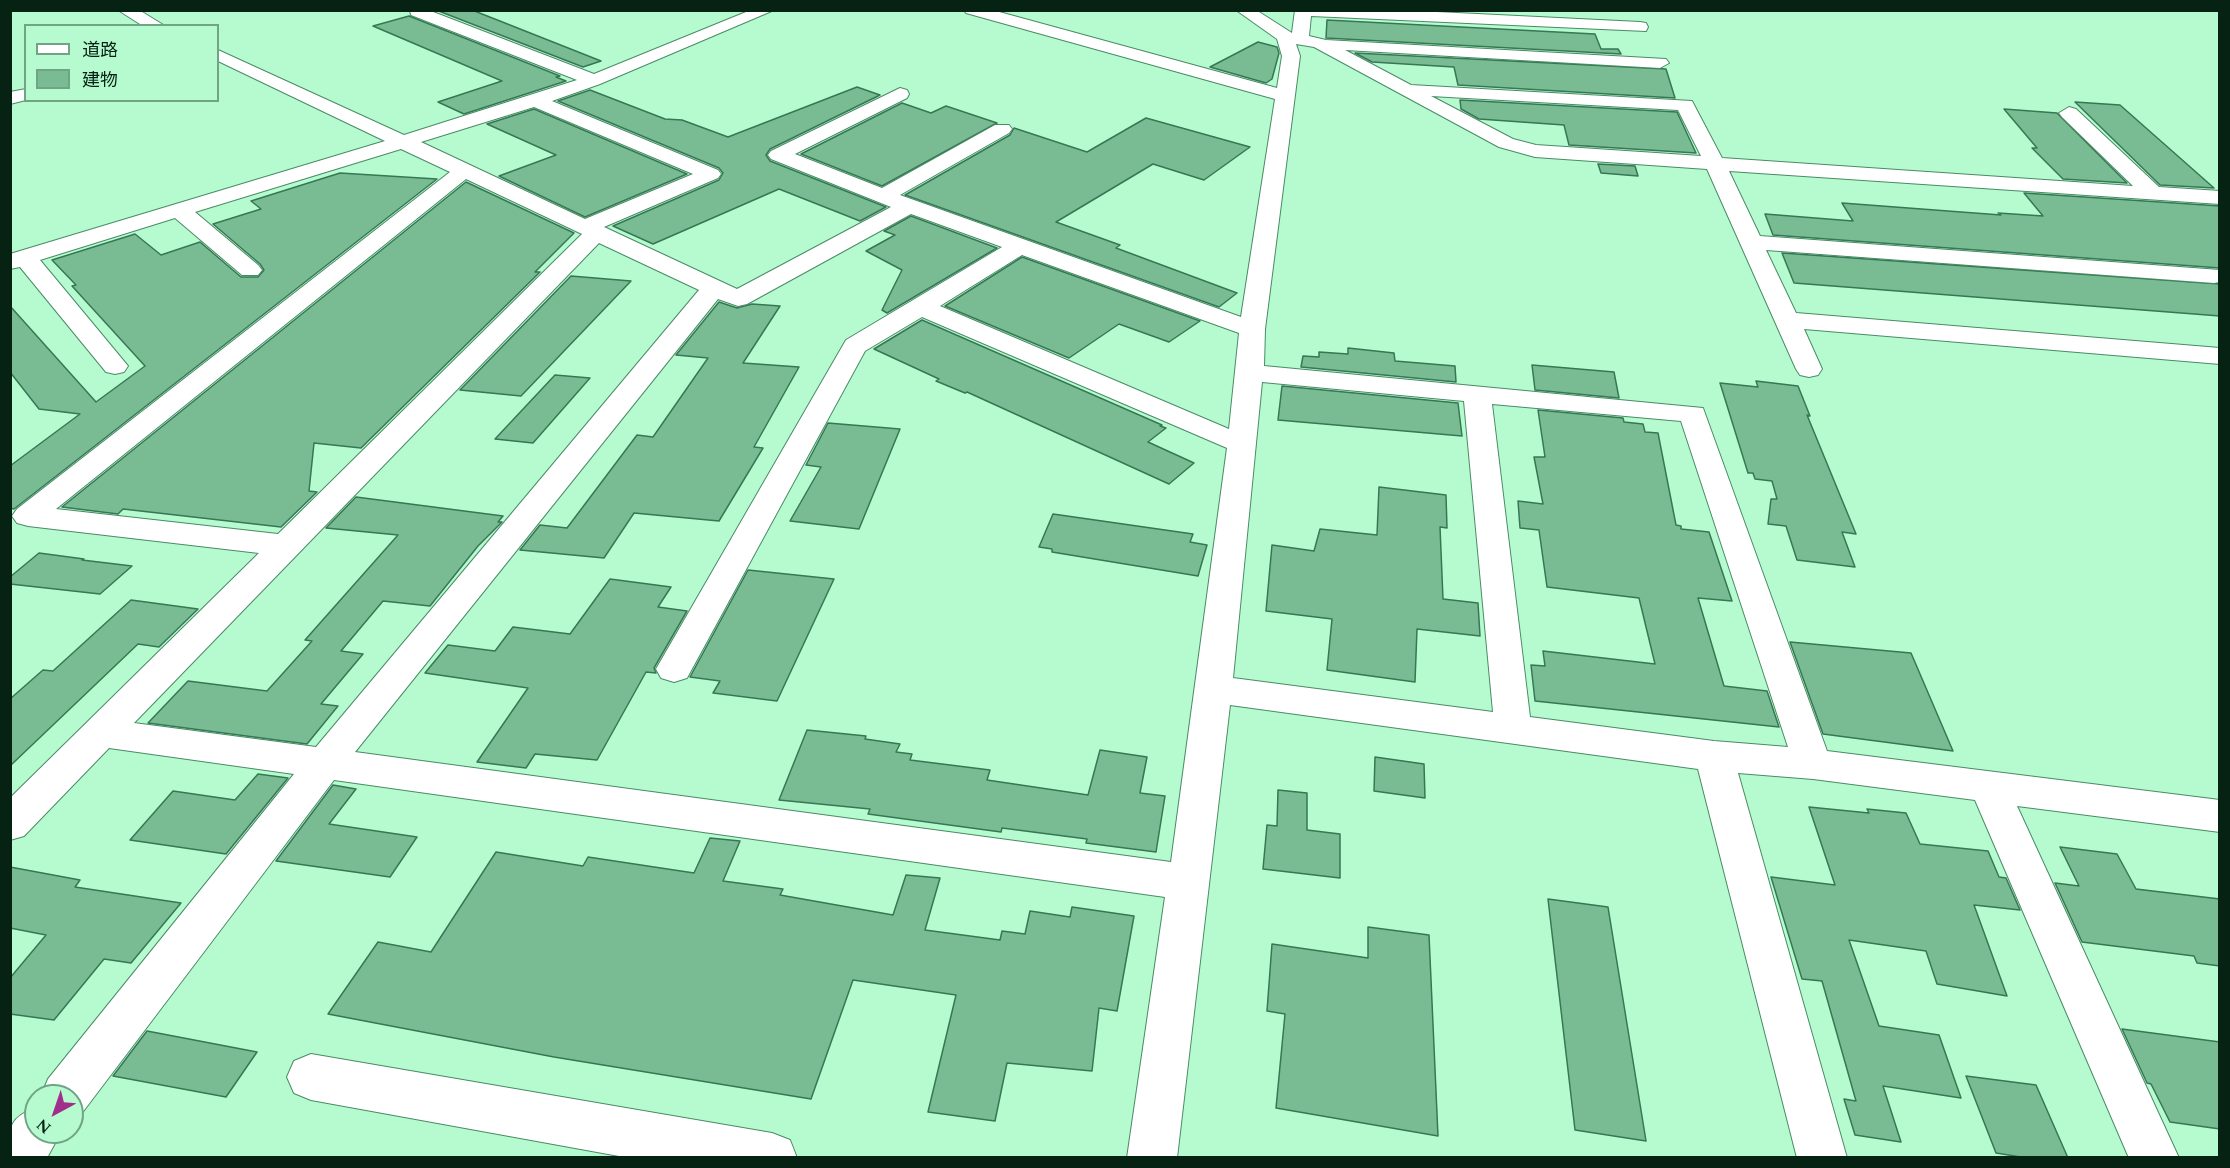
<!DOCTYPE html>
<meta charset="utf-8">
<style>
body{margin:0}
#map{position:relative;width:2230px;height:1168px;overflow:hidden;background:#b6fbd0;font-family:Spectral,"Noto Sans JP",serif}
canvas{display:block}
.frame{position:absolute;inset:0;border:12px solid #062213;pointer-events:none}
.legend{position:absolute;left:24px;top:24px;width:195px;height:78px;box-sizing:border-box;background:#b6fbd0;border:2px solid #70a484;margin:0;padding:8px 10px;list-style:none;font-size:18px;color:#062213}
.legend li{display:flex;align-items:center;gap:12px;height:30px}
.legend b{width:30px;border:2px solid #70a484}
.north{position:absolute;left:24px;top:1084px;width:60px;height:60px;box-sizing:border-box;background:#b6fbd0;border:2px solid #70a484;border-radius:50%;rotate:220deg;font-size:16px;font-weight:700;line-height:24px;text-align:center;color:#062213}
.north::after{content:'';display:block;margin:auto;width:21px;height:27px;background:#a12e8a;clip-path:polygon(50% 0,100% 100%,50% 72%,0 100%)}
</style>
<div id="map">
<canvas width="2230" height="1168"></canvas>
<div class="frame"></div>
<ul class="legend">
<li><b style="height:8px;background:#fff"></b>道路</li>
<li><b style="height:16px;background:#79bc94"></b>建物</li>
</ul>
<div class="north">N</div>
</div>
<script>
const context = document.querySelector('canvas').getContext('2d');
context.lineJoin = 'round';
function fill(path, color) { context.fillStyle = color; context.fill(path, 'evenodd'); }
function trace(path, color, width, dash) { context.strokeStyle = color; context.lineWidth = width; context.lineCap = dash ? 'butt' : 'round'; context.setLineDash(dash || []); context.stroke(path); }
const building = new Path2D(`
 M436 10H472L601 61 583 67Z
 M409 16 560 76 556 77 566 81 464 114 438 102 502 81 373 26Z
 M1327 20 1595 34 1601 49H1618L1621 54 1326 38Z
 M1258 42 1277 47 1279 53 1272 79 1266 83 1210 67Z
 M1355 53 1666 69 1675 98 1458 85 1454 67 1372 62Z
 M857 87 880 95 770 149 766 155 770 161 886 207 860 221 779 189 653 244 613 226 719 180 723 173 719 168 558 101 590 90 665 119 682 120 728 137Z
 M1460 100 1677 112 1696 153 1569 145 1564 125 1479 119 1461 109Z
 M2075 102 2120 105 2214 188 2160 185Z
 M902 103 931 113 946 106 997 123 882 186 801 154Z
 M534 109 687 174 585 217 499 176 556 155 487 124Z
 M2004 109 2057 113 2127 183 2063 179 2032 148H2037Z
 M1146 118 1250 147 1204 180 1153 164 1056 222 1120 245 1116 248 1237 293 1219 307 905 195 1010 135 1014 128 1087 152Z
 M1598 164 1635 166 1638 176 1601 173Z
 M340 173 437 179 14 509 10 508V466L80 414 39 409 10 372V306L96 402 145 366 72 286 76 285 52 260 135 234 161 255 200 242 241 277H258L264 270 260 264 213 224 261 209 251 201Z
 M466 182 574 233 535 272H540L361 448 314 443 309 491 317 492 281 527 123 509 118 514 62 507Z
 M2024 193 2220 206V268L1773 235 1765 214 1853 221 1842 203 2001 215 1998 213 2043 216Z
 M911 216 997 248 887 313 882 310 902 270 866 251 895 235 884 231Z
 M1782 253 2220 284V316L1794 283Z
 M1022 257 1200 321 1169 342 1119 324 1069 358 945 306Z
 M571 276 631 281 521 396 460 390Z
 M719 302 737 308 752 304 780 306 743 363 799 367 754 447 763 448 719 521 634 513 604 558 520 550 540 525 567 528 637 435 653 437 708 358 676 355Z
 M922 320 1162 425 1160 426 1166 428 1148 442 1194 463 1169 484 967 392 965 393 936 381 939 379 874 349Z
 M1348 348 1394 353 1395 361 1455 366 1456 382 1301 367 1303 356 1319 357V352L1348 354Z
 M1532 365 1614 372 1619 398 1535 390Z
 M555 375 590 378 533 443 495 439Z
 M1756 381 1798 386 1810 416 1807 415 1856 534 1842 532 1855 567 1797 560 1786 526 1768 524 1771 499H1777L1772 481 1755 479 1753 473H1748L1720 383 1758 387Z
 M1282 386 1458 403 1462 436 1278 420Z
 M1538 410 1623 418 1624 422 1643 424 1645 432 1658 433 1676 525 1681 526V529L1709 532 1732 601 1698 598 1724 686 1767 691 1779 727 1535 701 1531 665 1545 666 1543 651 1655 664 1639 598 1547 587 1539 530 1520 528 1518 501 1543 504 1534 457H1545Z
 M828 423 900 429 859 529 790 521 821 467 806 465Z
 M1379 487 1446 495 1447 528 1440 527 1443 599 1478 603 1480 636 1417 629 1415 682 1327 670 1332 619 1266 611 1272 545 1314 551 1320 529 1377 535Z
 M356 497 503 516 498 522H502L478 546 430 606 383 601 341 651 363 654 321 704 338 706 307 744 148 723 188 681 267 691 312 641 305 640 398 535 326 528Z
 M1053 514 1193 534 1190 542 1207 545 1198 576 1052 552V549L1039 547Z
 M39 553 84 559 82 560 132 566 100 594 10 584V577Z
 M748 570 834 579 777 701 713 693 720 681 690 677Z
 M610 579 671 587 658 607 687 611 654 668 656 673 646 672 597 760 535 754 526 768 477 762 528 688 425 673 448 645 495 651 513 627 570 634Z
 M131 600 198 609 159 647 138 644 10 766V699L43 670 53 671Z
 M1790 642 1911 653 1953 751 1823 734Z
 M807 730 866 736 865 739 900 744 896 752 912 754 910 760 990 770 987 780 1088 795 1100 750 1147 757 1140 793 1165 796 1156 852 1086 843 1087 839 1002 828 1001 832 868 814 870 809 779 800Z
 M1375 757 1424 764 1425 798 1374 791Z
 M258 774 288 778 226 854 130 840 173 791 235 800Z
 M333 785 356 789 329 824 417 837 390 877 276 861Z
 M1278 790 1307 793V830L1340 834V878L1263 869 1267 825 1277 826Z
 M1809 807 1869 813 1867 809 1906 813 1920 844 1988 851 1999 877 2006 878 2020 910 1974 905 2007 996 1937 984 1926 951 1849 940 1879 1026 1939 1035 1961 1098 1883 1086 1901 1142 1855 1135 1844 1099 1856 1101 1822 981 1802 979 1771 877 1835 885Z
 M710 838 740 841 723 881 783 889 780 895 893 915 906 875 940 878 925 930 1000 940 1002 931 1025 934 1030 911 1070 917 1072 907 1134 916 1117 1011 1099 1008 1092 1071 1007 1063 995 1121 928 1112 956 995 853 980 811 1099 554 1057 328 1014 378 942 431 952 496 852 583 866 588 857 694 873Z
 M2060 847 2117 854 2136 889 2220 899V966L2197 963 2194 956 2082 942 2055 883 2079 886Z
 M10 867 80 880 75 887 181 903 131 963 104 959 54 1020 10 1014V978L46 935 10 928Z
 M1548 899 1608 907 1646 1141 1575 1130Z
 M1368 927 1429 935 1438 1136 1276 1108 1285 1014 1267 1011 1272 944 1368 958Z
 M2122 1029 2220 1042V1129L2170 1122 2151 1084 2147 1083Z
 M147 1031 257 1052 226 1097 113 1076Z
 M1966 1076 2036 1085 2068 1158H2027L1996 1153Z`);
fill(building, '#79bc94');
trace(building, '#357853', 1.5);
const minor = new Path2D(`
 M118 10H139L165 26H143Z
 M410 10H428L594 74 751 10H774L600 84 552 101 718 170 721 174 718 178 604 227 737 289 891 207 771 159 768 155 771 151 900 88 907 90 909 94 907 98 795 154 882 188 995 125H1009L1012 129 1009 133 900 195 1241 317 1275 99 966 13 964 10H992L1277 88 1282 56 1277 39 1236 10H1256L1292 33 1295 10H1396L1640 22 1646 23 1648 27 1646 31 1311 16 1309 36 1326 40 1666 59 1669 63 1660 68 1345 50 1411 85 1692 101 1722 158 2133 186 2062 117 2059 113 2069 107 2076 109 2159 187 2220 191V204L1729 171 1760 236 2220 270V282L2214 283 1766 250 1796 313 2220 348V364L1804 329 1822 369 1818 375 1809 377 1800 375 1796 369 1707 169 1535 157 1499 147 1314 47 1296 44 1300 56 1265 329 1264 366 1703 408 1827 751 2220 800V832L2017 806 2179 1158H2129L1975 800 1813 779 1738 773 1847 1158H1797L1698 769 1230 705 1177 1158H1127L1165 897 334 780 82 1113 72 1117V1096H41L48 1079 294 774 109 748 24 836 10 840V798L259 553 28 526 17 523 12 516 17 509 450 172 401 149 195 212 258 265 262 270 258 275H242L175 218 40 260 128 366 124 372 115 374 106 372 20 267 10 269V254L385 141 218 61V50L404 135 577 80 411 15ZM1431 96 1678 110 1701 156 1536 145 1513 139ZM534 107 693 174 585 219 421 142ZM466 179 582 234 278 534 56 509ZM911 214 1002 247 846 340 656 669 661 678 674 682 687 678 865 351 922 317 1227 448 1171 862 355 752 718 299 738 306 747 304ZM599 243 699 290 316 747 134 723ZM1022 255 1239 333 1229 429 940 306ZM1262 382 1464 401 1493 712 1233 678ZM1492 404 1681 421 1788 747 1714 741 1530 717Z
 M26 89V100L10 104V92Z
 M311 1054 772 1133 790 1140 797 1158H630L311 1100 294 1093 287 1077 294 1061Z
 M36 1107V1132H61L47 1158H10C10 1128 6 1120 36 1107Z`);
trace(minor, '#498b65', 2);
fill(minor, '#fff');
</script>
